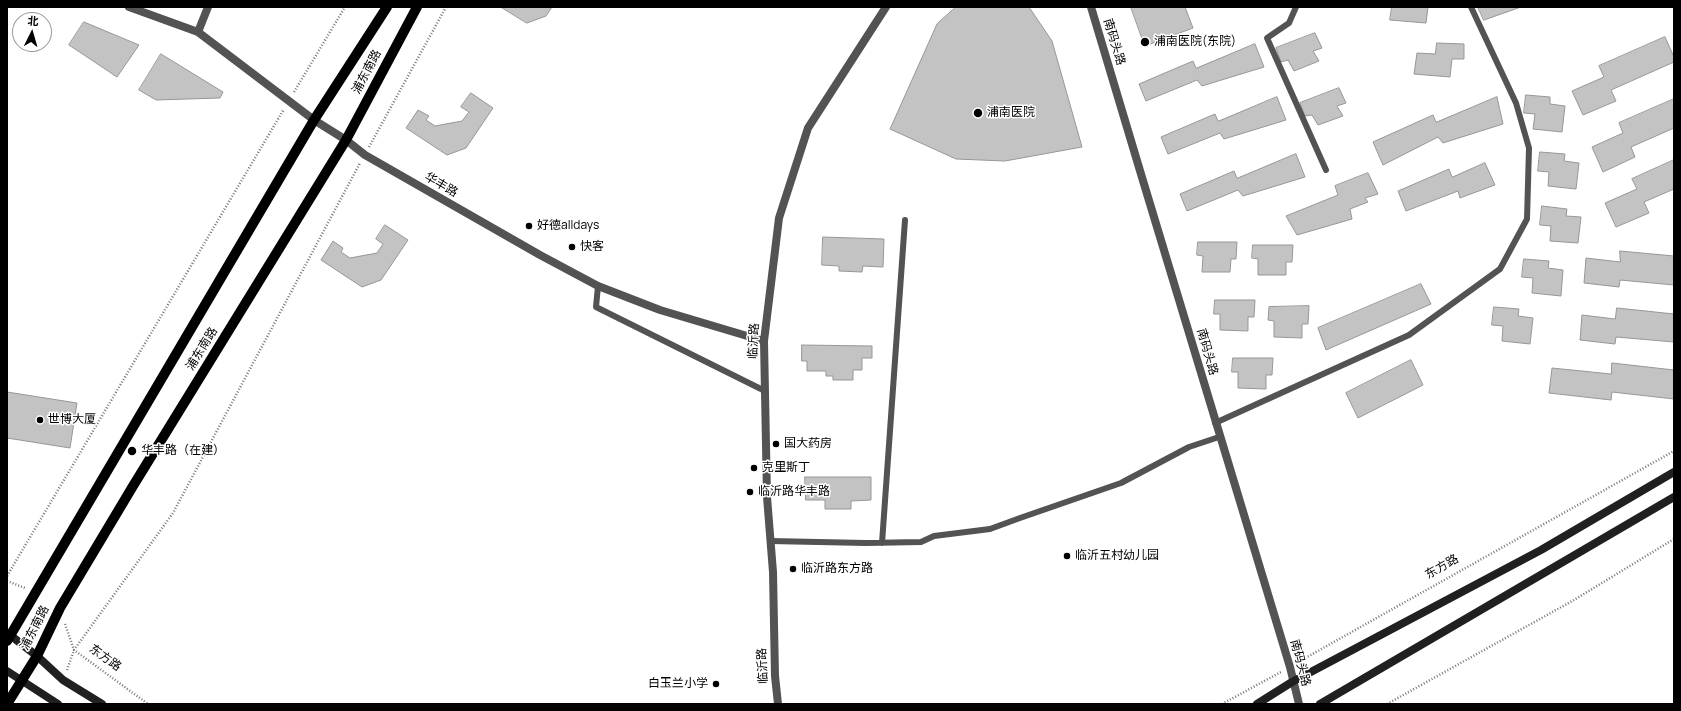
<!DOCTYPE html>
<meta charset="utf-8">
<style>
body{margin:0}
#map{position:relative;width:1681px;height:711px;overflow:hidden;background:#fff;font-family:Manrope,"Noto Sans SC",sans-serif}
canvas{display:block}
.frame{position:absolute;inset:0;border:8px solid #000;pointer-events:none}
.north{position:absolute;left:12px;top:12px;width:40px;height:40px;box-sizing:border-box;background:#fff;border:1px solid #999;border-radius:50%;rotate:5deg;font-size:11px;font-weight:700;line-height:16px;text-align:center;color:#000}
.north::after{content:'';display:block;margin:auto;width:14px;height:18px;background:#000;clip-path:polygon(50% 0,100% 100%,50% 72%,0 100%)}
</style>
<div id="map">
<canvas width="1681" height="711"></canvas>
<div class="frame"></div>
<div class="north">北</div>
</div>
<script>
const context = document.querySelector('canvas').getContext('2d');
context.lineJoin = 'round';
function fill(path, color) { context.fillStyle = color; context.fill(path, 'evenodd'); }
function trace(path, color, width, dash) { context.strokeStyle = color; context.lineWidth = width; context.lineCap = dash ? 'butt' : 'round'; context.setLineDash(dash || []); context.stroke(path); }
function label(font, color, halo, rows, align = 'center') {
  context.font = font + ' Manrope,"Noto Sans SC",sans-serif'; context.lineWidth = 3; context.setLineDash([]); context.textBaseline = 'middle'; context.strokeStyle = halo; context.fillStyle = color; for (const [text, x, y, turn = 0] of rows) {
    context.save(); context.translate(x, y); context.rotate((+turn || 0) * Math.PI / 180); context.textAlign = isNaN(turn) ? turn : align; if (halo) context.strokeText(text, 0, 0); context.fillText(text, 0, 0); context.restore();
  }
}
const building = new Path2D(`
 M501 7H552L546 16 527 23Z
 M956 7H1029L1052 41 1082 147 1005 161 956 159 890 129 937 24Z
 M1131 7H1185L1193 28 1145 46Z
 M1392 7H1428L1426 23 1390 20Z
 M1478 7H1521L1484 20Z
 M84 22 139 45 117 77 69 45Z
 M1315 33 1322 48 1313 51 1319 61 1294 71 1288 60 1281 62 1276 48Z
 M1665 37 1674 57V62L1611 90 1616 101 1583 115 1572 91 1604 77 1599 66Z
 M1437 43 1464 44V59H1452L1450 77 1414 74 1417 53 1435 54Z
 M1255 44 1264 67 1202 86 1197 80 1146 101 1139 84 1193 61 1196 68Z
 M161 54 223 92 220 98 156 100 139 90Z
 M1339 88 1346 103 1337 106 1343 116 1318 125 1312 115 1305 116 1300 103Z
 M471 93 493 108 466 148 447 155 406 128 418 110 429 116 426 120 435 126 462 121 469 112 461 107Z
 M1526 95 1550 97V104L1565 106 1562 132 1533 129 1535 114 1524 113Z
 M1277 97 1286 120 1224 139 1220 133 1168 154 1161 137 1215 114 1218 121Z
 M1497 97 1503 124 1443 143 1438 137 1383 165 1373 142 1433 115 1436 122Z
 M1674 99V128L1631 147 1635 157 1603 172 1592 147 1623 133 1619 123Z
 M1540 152 1565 154 1564 161 1579 163 1576 189 1548 186 1549 172 1538 171Z
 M1296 154 1305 177 1243 196 1238 190 1187 211 1180 194 1234 171 1237 178Z
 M1674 160V189L1644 202 1649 213 1616 227 1605 203 1637 189 1632 179Z
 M1485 163 1495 185 1460 198 1458 191 1406 211 1398 191 1449 169 1452 177Z
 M1368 173 1378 194 1365 198 1368 202 1350 209 1352 219 1297 235 1286 216 1338 195 1335 186Z
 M1542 206 1567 209 1566 216 1581 217 1578 243 1550 241 1551 226 1540 225Z
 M385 225 408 240 381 280 362 287 321 260 333 241 343 248 341 252 350 258 377 253 383 244 376 239Z
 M823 237 884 239 883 267 863 266 862 272 839 271V266L822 265Z
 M1198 242H1237L1236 259H1231L1230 272H1202L1203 256 1197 255Z
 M1253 245H1293L1292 262H1286V275H1258V259L1252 258Z
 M1620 251 1674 256V285L1620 280 1619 287 1584 283 1586 258 1620 262Z
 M1524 259 1549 261 1548 268 1563 270 1561 296 1532 293 1533 278 1522 277Z
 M1421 284 1431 304 1326 350 1318 328Z
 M1215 300H1255L1254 317H1248V331L1220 330V314H1214Z
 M1309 306 1308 324H1302V338L1274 337V321L1268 320 1269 307Z
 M1494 307 1519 309 1518 316 1533 318 1530 344 1502 341 1503 326 1492 325Z
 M1617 308 1674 314V342L1616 337 1615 344 1580 340 1582 315 1615 319Z
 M802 345 872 346V358H862V370H853V380H833V376H826V371H807V361H802Z
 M1233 358H1273L1272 375H1266V389L1238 388V372H1232Z
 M1411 360 1423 385 1358 418 1346 393Z
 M1612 363 1674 370V399L1612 392 1611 400 1549 393 1552 368 1611 374Z
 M7 392 77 403 70 448 7 438Z
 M805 477H871V500L851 501V509H825V500H806Z`);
fill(building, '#c3c3c3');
trace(building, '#979797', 1);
trace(new Path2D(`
 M294 92 345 7
 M369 147 446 7
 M7 576 284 109
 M7 581 25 588
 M65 624 74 650 148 704
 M1300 661 1674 451
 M67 670 74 650 173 513 360 163
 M1222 704 1281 672
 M1387 704 1574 600 1674 539`), '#757575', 2.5, [1, 2]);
trace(new Path2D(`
 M1296 7 1289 23 1267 38 1326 170
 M598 286 596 307 765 391
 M1215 423 1409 335 1500 269 1527 219 1529 148 1516 103 1471 7
 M770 541 866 543 921 542 934 536 990 529 1020 518 1121 483 1189 447 1219 437
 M882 543 905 220`), '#535353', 6);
trace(new Path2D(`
 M129 7 198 32 314 120 346 140 365 155 540 255 598 286 660 310 764 341
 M198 32 208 7`), '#535353', 8);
trace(new Path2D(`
 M1091 7C1157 227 1222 447 1290 667L1299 704
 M778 704 775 676 773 572 767 497 764 341 779 218 808 128 886 7`), '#535353', 8);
trace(new Path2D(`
 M10 635 37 656 63 680 102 704
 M7 671 58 704
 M1257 704 1292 682 1541 550 1674 472
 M1320 704 1674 497`), '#202020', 8);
trace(new Path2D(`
 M7 641 314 120 387 7
 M7 704 37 656 60 608 133 486 346 140 417 7`), '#000', 10);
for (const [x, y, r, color] of [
 [1145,42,5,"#000"],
 [978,113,5,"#000"],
 [529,226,4,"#000"],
 [572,247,4,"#000"],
 [40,420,4,"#000"],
 [776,444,4,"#000"],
 [132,451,5,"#000"],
 [754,468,4,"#000"],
 [750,492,4,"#000"],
 [1067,556,4,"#000"],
 [793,569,4,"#000"],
 [716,684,4,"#000"]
]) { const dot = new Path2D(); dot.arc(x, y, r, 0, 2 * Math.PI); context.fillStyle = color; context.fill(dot); trace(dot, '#fff', 1.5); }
label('12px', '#000', '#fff', [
 ["南码头路",1114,42,73],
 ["浦东南路",367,72,-62],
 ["华丰路",441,185,30],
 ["临沂路",754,341,-87],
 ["浦东南路",202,349,-58],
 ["南码头路",1207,352,74],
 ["东方路",1442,567,-30],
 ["浦东南路",35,628,-63],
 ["东方路",105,658,36],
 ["南码头路",1300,663,75],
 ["临沂路",763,666,-93]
]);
label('12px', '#000', '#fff', [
 ["浦南医院(东院)",1154,42],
 ["浦南医院",987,113],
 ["好德alldays",537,226],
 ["快客",580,247],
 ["世博大厦",48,420],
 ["国大药房",784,444],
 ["华丰路（在建）",141,451],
 ["克里斯丁",762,468],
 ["临沂路华丰路",758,492],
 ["临沂五村幼儿园",1075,556],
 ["临沂路东方路",801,569],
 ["白玉兰小学",708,684,"right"]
], 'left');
</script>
